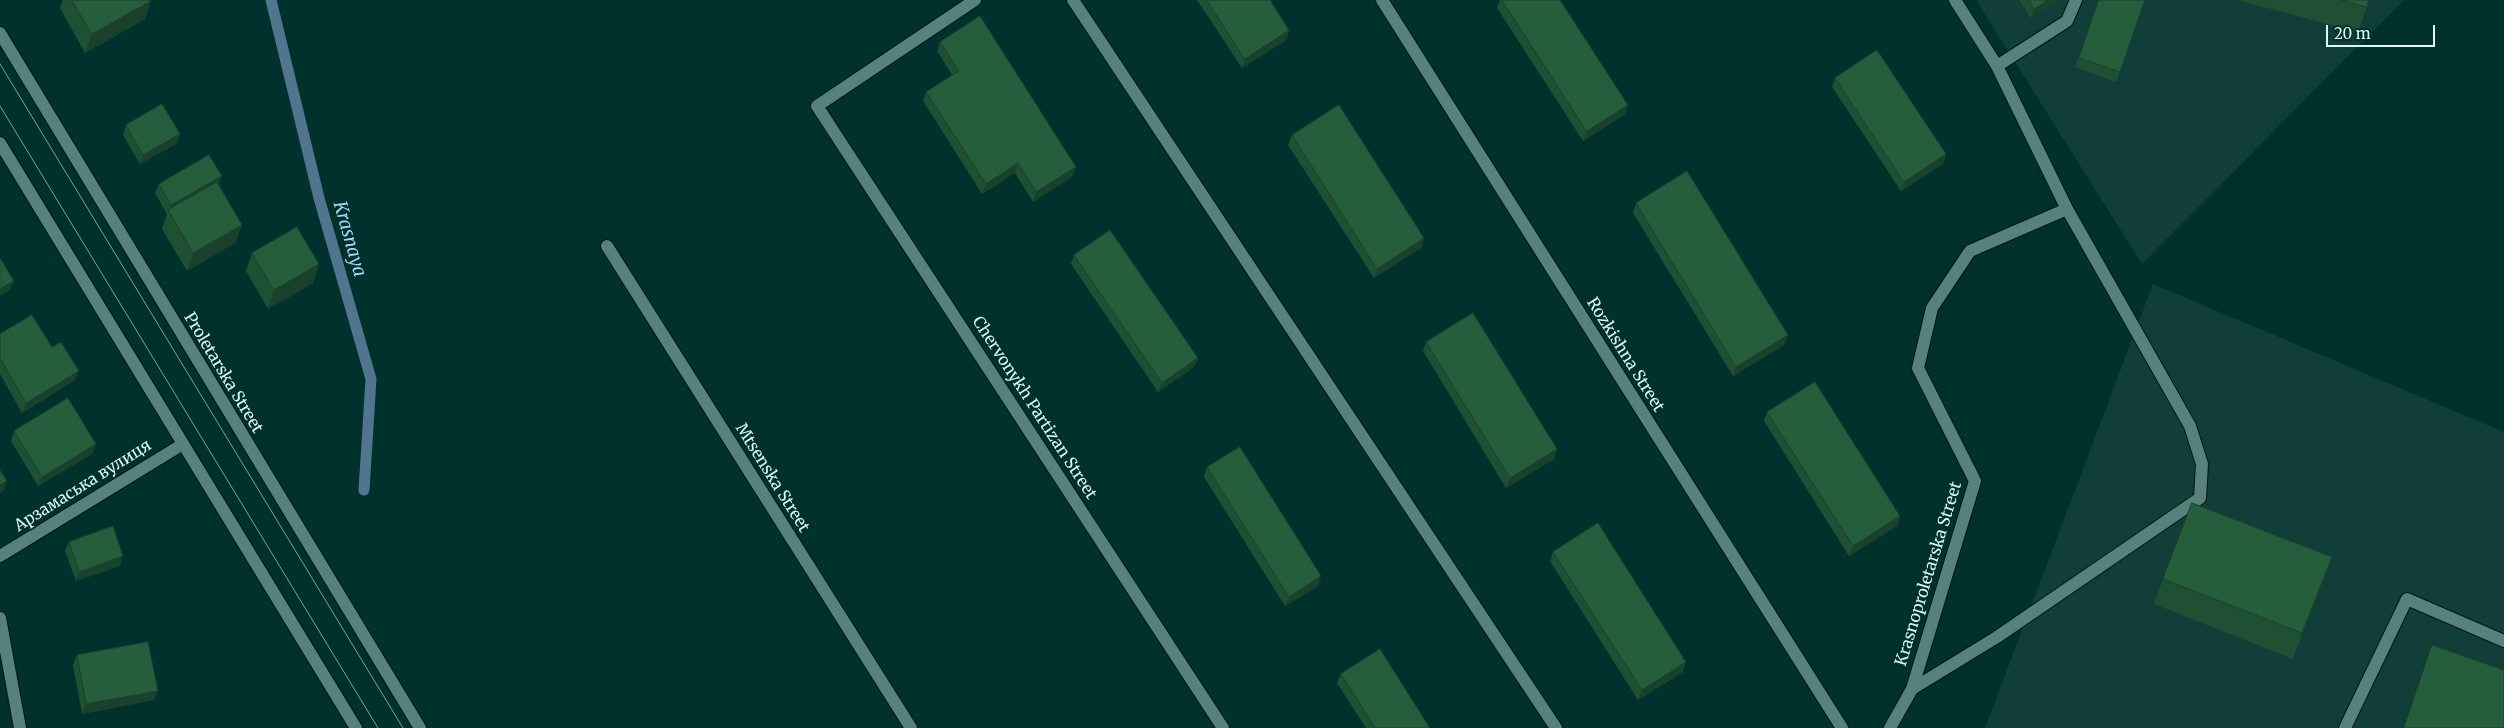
<!DOCTYPE html>
<meta charset="utf-8">
<style>
body{margin:0}
#map{position:relative;width:2504px;height:728px;overflow:hidden;background:#01312d;font-family:Merriweather,serif}
canvas{display:block}
.scale{position:absolute;left:2326px;top:25px;width:109px;height:22px;box-sizing:border-box;border:2px solid #def5f1;border-top:0;padding-left:6px;font-size:15px;line-height:18px;white-space:nowrap;color:#def5f1;-webkit-text-stroke:4px #01312d;paint-order:stroke}
</style>
<div id="map">
<canvas width="2504" height="728"></canvas>
<div class="scale">20 m</div>
</div>
<script>
const context = document.querySelector('canvas').getContext('2d');
context.lineJoin = 'round';
function fill(path, color) { context.fillStyle = color; context.fill(path, 'evenodd'); }
function trace(path, color, width, dash) { context.strokeStyle = color; context.lineWidth = width; context.lineCap = dash ? 'butt' : 'round'; context.setLineDash(dash || []); context.stroke(path); }
function label(font, color, halo, rows, align = 'center') {
  context.font = font + ' Merriweather,serif'; context.lineWidth = 4; context.setLineDash([]); context.textBaseline = 'middle'; context.strokeStyle = halo; context.fillStyle = color; for (const [text, x, y, turn = 0] of rows) {
    context.save(); context.translate(x, y); context.rotate((+turn || 0) * Math.PI / 180); context.textAlign = isNaN(turn) ? turn : align; if (halo) context.strokeText(text, 0, 0); context.fillText(text, 0, 0); context.restore();
  }
}
fill(new Path2D(`
 M1976 0H2404L2142 264Z
 M2153 284 2504 432V728H1985Z`), '#123e3a');
trace(new Path2D(`
 M271 0 319 198 371 379 364 490`), '#51758e', 11);
const service = new Path2D(`
 M1997 66 2067 21 2076 0
 M607 246 911 728
 M0 556 183 444
 M0 618 20 728
 M1912 689 1997 637 2200 498 2202 464 2190 426 2067 209
 M2345 728 2407 599 2504 641`);
const minor = new Path2D(`
 M975 0 817 106 1223 728
 M1073 0 1556 728
 M1382 0 1842 728
 M1890 728 1912 689 1975 481 1918 368 1932 308 1970 251 2067 209 1997 66 1955 0`);
const secondary = new Path2D(`
 M0 33 420 728
 M0 143 356 728`);
trace(service, '#011614', 14);
trace(minor, '#011614', 14);
trace(secondary, '#011614', 14);
trace(service, '#56817c', 12);
trace(minor, '#56817c', 12);
trace(secondary, '#56817c', 12);
trace(new Path2D(`
 M0 64 403 728
 M0 106 378 728`), '#81a29e', 1);
fill(new Path2D(`
 M63 0H151V1L145 19 85 53 60 8Z
 M1197 0H1270L1289 30 1286 40 1242 68Z
 M1500 0H1502L1628 105 1625 114 1583 141 1497 8Z
 M2019 0H2060L2031 18Z
 M2099 0H2145L2116 82 2075 67Z
 M2237 0H2369L2358 32Z
 M940 42 1076 167 1072 177 1033 202 1015 173 982 194 923 101 926 92 952 75 937 51Z
 M1835 78 1946 154 1943 164 1901 191 1832 87Z
 M126 125 180 134 176 144 140 164 123 135Z
 M1292 135 1424 238 1421 248 1374 278 1288 145Z
 M222 176 218 185 242 225 235 243 187 271 162 229 167 214 155 193 159 184Z
 M1636 203 1788 335 1784 345 1733 376 1633 213Z
 M252 253 319 264 313 283 268 309 246 271Z
 M1074 255 1198 358 1194 367 1158 392 1071 264Z
 M0 334 52 347 75 380 22 413 0 374Z
 M1426 342 1557 449 1554 459 1506 488 1423 351Z
 M1767 412 1900 516 1897 526 1849 556 1764 421Z
 M14 431 96 444 92 454 38 486 11 441Z
 M1207 467 1318 586 1285 606 1204 477Z
 M69 542 120 566 76 581 65 551Z
 M1553 552 1683 672 1638 700 1550 561Z
 M2332 557 2293 659 2154 604 2163 579Z
 M77 655 154 700 82 714 73 665Z
 M1341 674 1430 728H1366L1337 683Z`), '#205034');
fill(new Path2D(`
 M2048 0H2060L2031 18 2034 9Z
 M151 1 145 19 85 53 92 34Z
 M1289 30 1286 40 1242 68 1245 59Z
 M1628 105 1625 114 1583 141 1587 131Z
 M180 134 176 144 140 164 143 155Z
 M1946 154 1943 164 1901 191 1904 182Z
 M1018 163 1015 173 982 194 986 184Z
 M1076 167 1072 177 1033 202 1036 192Z
 M222 176 218 185 169 211 171 205Z
 M242 225 235 243 187 271 193 253Z
 M1424 238 1421 248 1374 278 1377 269Z
 M319 264 313 283 268 309 274 290Z
 M14 281 10 290 0 296V289Z
 M1788 335 1784 345 1733 376 1736 367Z
 M1198 358 1194 367 1158 392 1162 383Z
 M79 371 75 380 22 413 26 403Z
 M96 444 92 454 38 486 42 477Z
 M1557 449 1554 459 1506 488 1510 478Z
 M7 481 4 491 0 493V485Z
 M1900 516 1897 526 1849 556 1853 546Z
 M123 556 120 566 76 581 79 572Z
 M2332 557 2322 582 2293 659 2302 633Z
 M1321 576 1318 586 1285 606 1289 597Z
 M1686 662 1683 672 1638 700 1642 690Z
 M158 691 154 700 82 714 86 704Z`), '#1a412b');
const building = new Path2D(`
 M72 0H151V1L92 34Z
 M1207 0H1270L1289 30 1245 59Z
 M1502 0H1560L1628 105 1587 131Z
 M2029 0H2048L2034 9Z
 M2099 0H2145L2120 72 2079 58Z
 M2341 0H2369L2367 7Z
 M980 16 1076 167 1036 192 1018 163 986 184 926 92 959 71 940 42Z
 M1877 50 1946 154 1904 182 1835 78Z
 M162 104 180 134 143 155 126 125Z
 M1339 105 1424 238 1377 269 1292 135Z
 M209 155 222 176 171 205 159 184Z
 M1687 171 1788 335 1736 367 1636 203Z
 M217 182 242 225 193 253 168 210Z
 M297 227 319 264 274 290 252 253Z
 M1110 230 1198 358 1162 383 1074 255Z
 M0 258 14 281 0 289Z
 M1473 313 1557 449 1510 478 1426 342Z
 M32 315 52 347 61 342 79 371 26 403 0 358V334Z
 M1815 382 1900 516 1853 546 1767 412Z
 M68 398 96 444 42 477 14 431Z
 M1240 447 1321 576 1289 597 1207 467Z
 M0 470 7 481 0 485Z
 M2192 503 2332 557 2302 633 2163 579Z
 M1598 523 1686 662 1642 690 1553 552Z
 M113 526 123 556 79 572 69 542Z
 M148 642 158 691 86 704 77 655Z
 M2432 645 2504 670V728H2404Z
 M1380 649 1430 728H1375L1341 674Z`);
fill(building, '#255d3d');
trace(building, '#1a412b', 1);
label('16px', '#def5f1', '#01312d', [
 ["Rozkishna Street",1625,355,58],
 ["Proletarska Street",223,373,59],
 ["Chervonykh Partizan Street",1034,408,57],
 ["Mtsenska Street",772,478,58],
 ["Арзамаська вулиця",83,486,-32],
 ["Krasnoproletarska Street",1929,574,-73]
]);
label('italic 18px', '#add2f8', '#01312d', [
 ["Krasnaya",349,239,74]
]);
</script>
